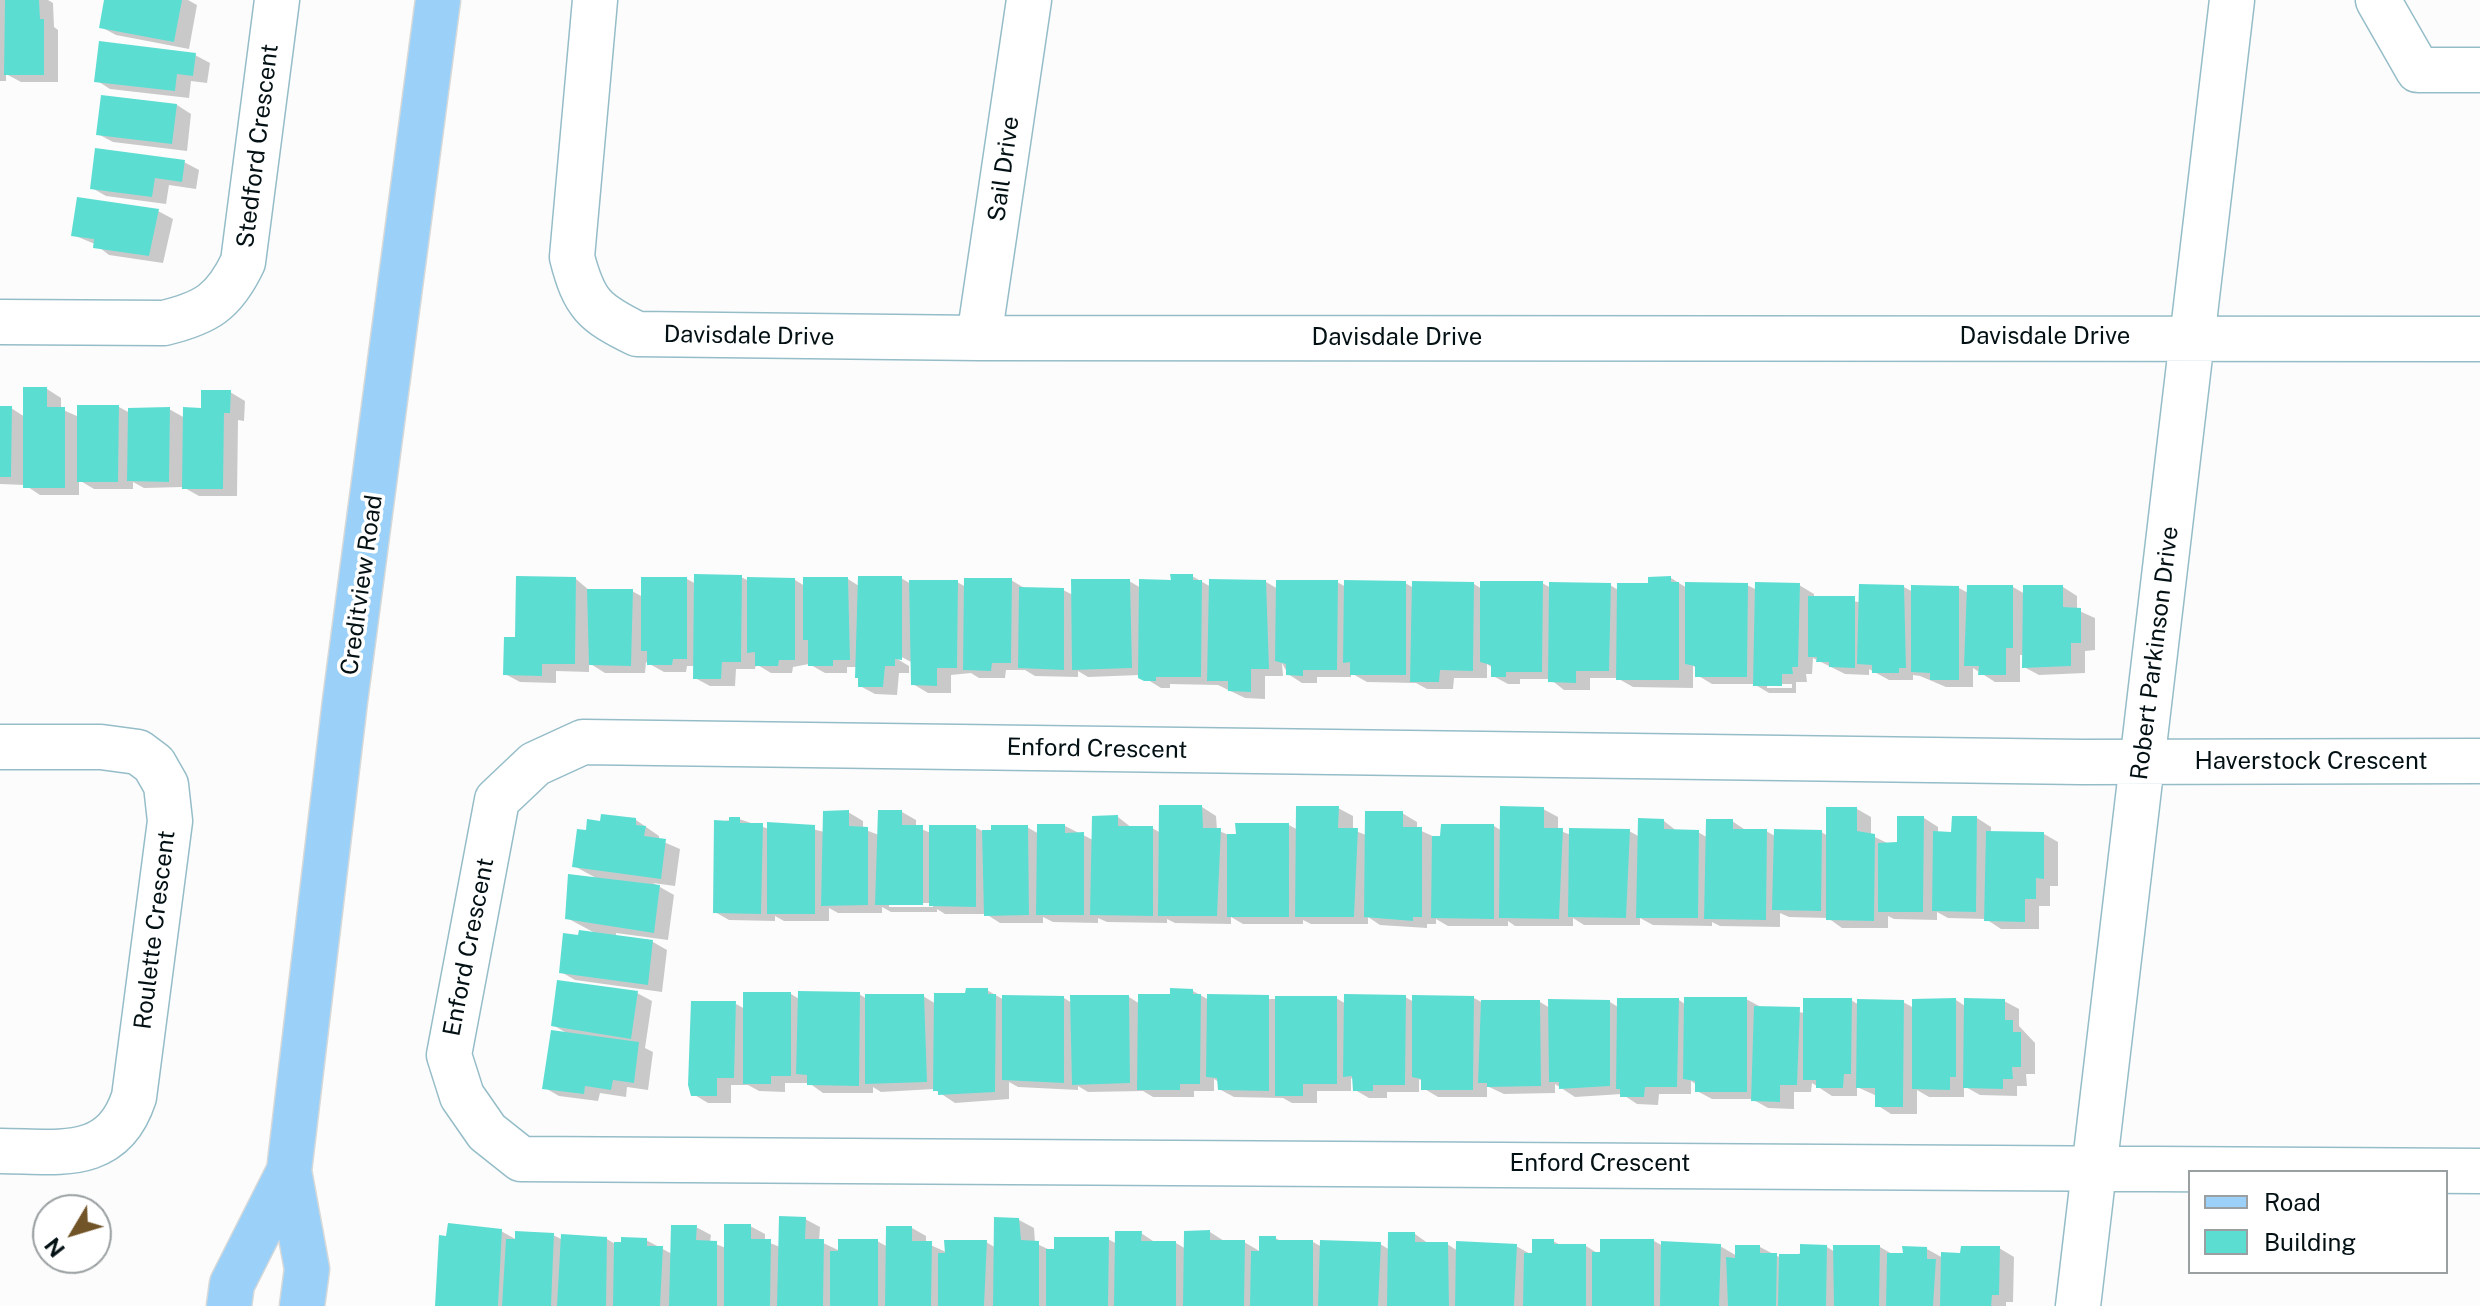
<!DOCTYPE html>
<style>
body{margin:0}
#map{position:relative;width:2480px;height:1306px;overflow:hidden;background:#fcfcfc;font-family:"Public Sans",sans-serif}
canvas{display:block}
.legend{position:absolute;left:2188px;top:1170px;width:260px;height:104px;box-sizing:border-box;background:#fff;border:2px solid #9a9fa1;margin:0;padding:10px 14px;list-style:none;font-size:24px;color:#031014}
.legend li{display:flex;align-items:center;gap:16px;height:40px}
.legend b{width:40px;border:2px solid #9a9fa1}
.north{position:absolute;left:32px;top:1194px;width:80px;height:80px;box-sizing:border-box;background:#fff;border:2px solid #9a9fa1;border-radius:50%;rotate:232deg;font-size:22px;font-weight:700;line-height:32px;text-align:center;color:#031014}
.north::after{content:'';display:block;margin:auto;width:28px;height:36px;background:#715427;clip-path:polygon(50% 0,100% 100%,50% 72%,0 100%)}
</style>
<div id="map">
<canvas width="2480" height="1306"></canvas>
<ul class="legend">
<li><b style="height:10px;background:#9bd1f9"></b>Road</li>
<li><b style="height:22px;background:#5cddd2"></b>Building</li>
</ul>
<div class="north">N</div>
</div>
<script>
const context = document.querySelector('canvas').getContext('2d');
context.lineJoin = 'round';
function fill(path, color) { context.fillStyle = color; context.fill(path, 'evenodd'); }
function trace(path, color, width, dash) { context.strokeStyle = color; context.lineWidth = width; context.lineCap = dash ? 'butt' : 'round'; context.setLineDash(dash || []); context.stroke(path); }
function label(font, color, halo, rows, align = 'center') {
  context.font = font + ' "Public Sans",sans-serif'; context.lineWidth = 7; context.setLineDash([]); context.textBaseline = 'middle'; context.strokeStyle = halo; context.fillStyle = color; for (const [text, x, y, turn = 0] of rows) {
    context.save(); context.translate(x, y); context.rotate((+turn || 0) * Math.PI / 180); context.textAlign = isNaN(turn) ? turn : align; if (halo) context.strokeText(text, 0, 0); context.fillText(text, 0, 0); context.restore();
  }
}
fill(new Path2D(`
 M0 0H48L53 3 54 27 58 30V82H21L6 74V81H0Z
 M106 0H188L197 5 189 49 116 35 101 27Z
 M195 55 210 63 207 83 191 81 189 98 110 89 96 80Z
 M177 105 191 114 187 151 113 142 98 134Z
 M184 162 199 170 196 189 169 185 166 204 106 196 92 188Z
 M158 211 173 219 163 263 109 255 95 244 73 235Z
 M47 389 61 398V409L79 417 119 407 130 413 169 409 185 418 230 392 245 401 244 421 238 420 237 496H199L183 487 144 488 133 482V489H94L79 480V495H40L25 485 0 484V408H11L25 417Z
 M1192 576 1211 587 1266 582 1278 589 1337 582 1346 587 1405 583 1414 588 1474 584 1482 589 1542 583 1551 588 1610 585 1618 590 1671 578 1687 588 1747 585 1757 590 1799 585 1814 594V598L1860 602 1904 587 1913 592 1959 588 1968 593 2013 587 2025 594 2063 587 2077 596V610L2095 618V650L2085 651V673L2039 675 2024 667V655H2020V682H1995L1973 668V687H1946L1920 676 1913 675V680H1889L1869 669V675L1845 674 1813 658 1812 674H1806L1807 682H1796V693H1769L1754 684H1712L1697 675V668L1693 666V688L1633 687 1617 678H1590V690H1564L1550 679H1520V684H1508L1493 676V668L1487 664V678H1454L1453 689H1427L1416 683 1367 682 1351 673V677H1317V683H1302L1288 674 1282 663 1283 676H1265V699L1245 698 1218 685 1170 684V688H1161L1140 675 1088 677 1078 671V677L1035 676 1025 670H1006L1005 678H979L971 673 951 675V693H928L913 684V663L894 653 892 656 909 666V673H899L897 695 875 694 860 686 857 667H847V673H825L809 664 793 667 792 673H771L756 664 755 669H736L735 686H710L695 678V666H687L686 672H664L646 662 645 673H605L589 663V672L556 671V683L520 682 505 674 517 639 576 579 590 591H632L643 597 687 579 696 584 741 577 749 581 795 580 805 586 848 579 859 586 901 578 911 584 957 582 966 587 1011 580 1026 589 1063 590 1073 595 1129 581 1141 588ZM1767 684H1792V688H1767Z
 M1202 807 1216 816 1217 830 1231 836 1289 825 1298 830 1338 808 1353 816V830L1366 835 1402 813 1417 822V829L1437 838 1494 826 1502 831 1543 809 1558 817V830L1571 835 1629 831 1640 837 1664 821 1678 832H1698L1708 838 1732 821 1747 831H1766L1775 836 1821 832 1828 836 1857 809 1871 817V835L1889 844H1898L1924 818 1938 827V833L1953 834 1977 818 1991 827V833L2044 834 2058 842V886H2050V906H2039V929H2001L1986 919 1948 918 1937 912V920L1894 919 1888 916V928H1842L1828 918 1789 917 1780 913V927L1720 926 1712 922V926L1653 925 1640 918V925H1584L1573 918V926H1515L1508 921V926H1448L1436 919V924H1427V928L1380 925 1368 917V924H1311L1303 920V924H1243L1231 917V924L1175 923 1167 919V923L1107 922 1098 918V923L1053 922 1043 917V923H1000L986 914H945L937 909V912H891L882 907V913H838L829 908V921H784L775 916V921L729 920 715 912 716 822 739 819 769 829V824H793L824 832 848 812 863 821V829L879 835 902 812 916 820V827L931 833 975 827 984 832 1027 827 1039 834 1065 826 1093 840 1118 817 1132 828H1152L1161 833ZM889 903H933V907H889Z
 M636 820 659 836V840L680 849 675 886 653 883 674 895 668 940 616 933V937L653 942 667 950 662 992 575 980 561 972 580 937 595 933 567 918 598 879 574 866 588 832Z
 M987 990 1004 1000 1064 998 1072 1003 1129 997 1140 1004 1193 991 1209 1000 1336 998 1346 1004 1405 997 1414 1002 1474 998 1483 1003 1540 1002 1550 1008 1610 1002 1618 1007 1679 1000 1686 1005 1746 999 1761 1007 1805 1013 1851 1000 1859 1005 1903 1002 1914 1008 1956 1000 1965 1006 2004 1001 2019 1009V1026L2035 1043V1074H2026L2027 1086H2017V1096L1980 1095 1964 1086V1097H1929L1917 1090V1114H1891L1877 1105V1096L1857 1087V1096H1832L1812 1083 1811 1092H1794V1109L1768 1108 1752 1099H1712L1697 1091V1085L1691 1081V1094H1659L1658 1105 1637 1104 1622 1094 1575 1097 1555 1084V1093L1504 1094 1487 1086V1097H1438L1423 1088V1082L1419 1079V1092H1387V1098H1369L1355 1090V1081L1351 1078V1091H1317V1103H1292L1283 1098 1234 1097 1219 1089V1082L1214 1079V1091H1194V1097H1153L1143 1091 1088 1092 1078 1086V1090L1018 1087 1009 1082V1099L955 1103 934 1089 881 1092 873 1087V1093H823L809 1083H785V1092L759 1091 748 1085H731V1103H708L693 1094 736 1004 745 1009 791 994 799 999 859 994 867 999 923 996 936 1004Z
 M637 993 652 1001 645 1048 653 1052 648 1090 627 1087 626 1097 600 1093 598 1101 559 1096 545 1088 570 1035 553 1025Z
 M805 1219 820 1227 819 1241 840 1251 877 1241 888 1247 912 1228 926 1236V1243L946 1252 986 1242 996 1248 1019 1220 1034 1228 1035 1243 1052 1251 1108 1239 1117 1244 1141 1233 1156 1243H1176L1186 1249 1210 1232 1224 1241 1244 1242 1261 1252 1275 1238 1283 1242H1313L1322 1247 1380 1244 1390 1250 1415 1234 1429 1244H1447L1458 1251 1516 1246 1534 1256 1553 1241 1562 1246H1586L1602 1256 1654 1241 1663 1246H1720L1737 1256 1760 1247 1781 1258 1827 1247 1835 1252 1880 1247 1894 1255 1927 1249 1943 1258 1999 1248 2014 1257 2013 1302H2006V1306H437L501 1231 517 1240 553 1235 563 1240 607 1239 615 1244 646 1240 672 1254 696 1227 711 1235 710 1242 726 1248 750 1226 765 1234V1241L780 1247Z`), '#0003');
fill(new Path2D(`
 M5 0H39L40 19H44V75H4Z
 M104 0H182L174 42 99 28Z
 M99 41 196 53 193 76 177 74 175 91 94 82Z
 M101 95 177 104 172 144 96 135Z
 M95 148 185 160 182 182 155 178 152 197 90 189Z
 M77 197 159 209 149 256 93 248 94 239 71 236Z
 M23 387H47V407H65V488H23Z
 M201 390H231L230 413H224L223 489H182L183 407 201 408Z
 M77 405H119L118 482H77Z
 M0 406H12L11 477H0Z
 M170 407 169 482 127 481 128 408Z
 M694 574 742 575 741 662H722L721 679H693Z
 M1170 574H1193V580H1202L1201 677H1156V681H1144L1138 678 1139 579 1171 580Z
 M516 576 576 577 575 664H542V676L503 675 504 637H515Z
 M858 576H902V660L895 659V666H885L883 687H858V678H855Z
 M1671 576V582H1679V680H1616L1617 583H1648V577Z
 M641 577H687V659H673L672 665H647V651H641Z
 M747 577 795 578V660H779L778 666H755V652L747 653Z
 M803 577H848L850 660H833V666H808V640H803Z
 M964 578H1012L1011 663H992L991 671 963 670Z
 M1071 579H1130L1132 668 1072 670Z
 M1209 579 1266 580 1269 669H1251V692L1228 691V681H1207Z
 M909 580H958L957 668H937V686L911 685Z
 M1276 580H1338L1337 670H1303V676L1286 675V664L1275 661Z
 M1344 580 1406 581V675H1350V662L1343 663Z
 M1412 581 1474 582 1473 671 1440 670 1439 682H1410Z
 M1480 581H1543L1542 672H1506V677H1491V665L1480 662Z
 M1549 582 1611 583 1609 671H1576V683L1548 682Z
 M1685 582 1748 583 1747 677H1695V666L1685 664Z
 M1755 582 1800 583 1798 667H1792L1793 674H1782V686H1753Z
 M1859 584 1904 585 1906 668H1899V673H1872V665L1857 664Z
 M1911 585 1959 586V680H1930V673L1911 672Z
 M1967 585H2013V648H2006V675H1978L1979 666H1964Z
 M2023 585H2063V607L2081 608V643H2071V666L2022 668Z
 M1019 587 1064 588V670L1018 668Z
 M587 589H633L631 666 589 665Z
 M1808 596H1855V668L1829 667V662H1816L1817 657H1808Z
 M1159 805H1202L1203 828H1221L1217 916H1158Z
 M1296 806H1339L1338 828H1358L1354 917H1295Z
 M1500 806 1544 807V828H1563L1559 919 1499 918Z
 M1826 807H1857V831L1875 834 1874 921 1826 920Z
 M849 810V826L868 827V905L821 906 823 811Z
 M878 810H902V825H923V905H875Z
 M1365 811H1403V827H1422V917H1413V921L1364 917Z
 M601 814 636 818V825L646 826 644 836 666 839 661 879 572 867 577 829 586 830 587 819 600 821Z
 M1118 815V826H1153V916L1090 915 1092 816Z
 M1897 816H1924L1923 912H1878V843L1897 842Z
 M1952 816H1977L1976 912 1932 911 1933 831 1951 832Z
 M729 817H740V823H763L761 914 713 913 714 820 729 821Z
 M1638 818 1664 819V829L1699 830 1698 918H1636Z
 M1706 819H1733V829H1767L1766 920 1704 919Z
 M767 822 815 825V914H767Z
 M1235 823H1289V917H1227V834H1236Z
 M1037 824H1065V833L1084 832V915H1036Z
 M1441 824H1494V919L1431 918 1432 836H1440Z
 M929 825H976V907L929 906Z
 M991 825H1028L1029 915 984 916 982 830H991Z
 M1569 828 1630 829 1626 918 1568 917Z
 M1774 829 1822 830 1821 911 1772 910Z
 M1986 831 2044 832V879L2036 878V899H2025V922L1984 921Z
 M568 874 660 885 654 933 565 919Z
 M579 930 653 940 648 985 559 973 563 933 578 935Z
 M557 980 638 991 631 1039 551 1026Z
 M966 988H988V994H996L995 1092 938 1095V1091H933L934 993H965Z
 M1170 988 1193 989V994H1201L1200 1084H1180V1090H1137L1138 994H1170Z
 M798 991 860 992 859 1086 807 1085V1075L796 1074Z
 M743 992H791V1076H771V1084H743Z
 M865 994H924L927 1082 865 1084Z
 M1207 994 1269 995V1091L1218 1090 1217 1078 1206 1077Z
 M1344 994 1406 995 1405 1085H1373V1091H1353L1352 1076 1343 1077Z
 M1002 995 1064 996V1083L1002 1080Z
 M1070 995H1129L1130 1083 1072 1085Z
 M1412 995 1474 996 1473 1090H1421V1079L1412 1077Z
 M1275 996H1337V1084H1303V1096H1275Z
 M1684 997H1747V1092H1695V1081L1683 1079Z
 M1617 998H1679L1677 1087H1645L1644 1097H1620V1089H1616Z
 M1803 998H1852L1851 1074H1844L1843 1088H1816V1080H1803Z
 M1956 998V1077H1950V1090L1912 1089V999Z
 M1964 998 2005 999V1020H2013V1032H2021V1067H2012L2013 1079H2003V1089L1963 1088Z
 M1548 999 1610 1000V1086L1559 1089V1082H1549Z
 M1857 999 1904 1000 1903 1107H1875V1088H1856Z
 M1481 1000H1540L1541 1086 1487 1087V1083H1478Z
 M691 1001H736L734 1078H717V1096H691L688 1085Z
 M1754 1006 1800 1007 1797 1085H1780V1102L1751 1101Z
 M551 1030 639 1042 634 1083 613 1080 611 1090 585 1086 584 1094 542 1089Z
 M779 1216 806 1217 805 1239H824L823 1306H777Z
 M994 1217 1019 1218 1021 1240 1039 1241V1306H993Z
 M448 1223 502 1229 498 1306H435L439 1235 446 1236Z
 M724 1224H751V1239H771L770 1306H724Z
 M671 1225H697L696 1240 717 1241V1306H669Z
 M886 1226H912V1241H932L931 1306H885Z
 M1210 1230V1240H1245L1244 1306H1183L1184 1231Z
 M515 1231 554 1233 551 1306H502L506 1239H515Z
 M1115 1231H1142L1141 1241H1176V1306H1114Z
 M1388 1232H1415V1242H1448L1449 1306H1387Z
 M561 1234 607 1237 606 1306H557Z
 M1259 1236H1276V1240H1313V1306H1250L1251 1251H1259Z
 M621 1237 647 1238V1246H663L660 1306H613L614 1242H621Z
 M1054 1237H1109L1108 1306H1046V1249H1054Z
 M838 1239H878V1306H830V1251H838Z
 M1532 1239H1554V1244H1586V1306H1523L1524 1253H1532Z
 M1600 1239H1654V1306H1592V1252H1600Z
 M944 1240H987L984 1306H938V1253H945Z
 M1320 1240 1381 1242 1378 1306H1318Z
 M1456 1241 1517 1244 1514 1306H1455Z
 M1661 1241 1721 1244 1719 1306H1660Z
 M1800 1244 1827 1245 1826 1306H1778L1779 1254H1800Z
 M1735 1245H1760V1253H1777L1776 1306H1728L1726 1257 1735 1258Z
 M1833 1245H1880L1879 1306H1834Z
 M1902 1246 1927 1247V1259H1936L1933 1306H1886L1887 1253H1903Z
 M1961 1246H2000L1999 1295H1992L1991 1306H1940L1941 1252 1960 1253Z`), '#5cddd2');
const minor = new Path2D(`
 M595 0 572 257C584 304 594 313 637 334L979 338 2480 339
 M2378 0 2418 70H2480
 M0 322 164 323C206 313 224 302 243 262L277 0
 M979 338 1029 0
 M0 747H101L138 752 154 764 166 785 170 821 134 1097C112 1164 58 1151 0 1151
 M2480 761 2082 762 583 742 535 764 497 800 449 1055 462 1096 487 1132 521 1159 2480 1171
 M2078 1306 2232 0`);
const major = new Path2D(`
 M229 1306 232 1284 289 1171
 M302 1306 307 1269 289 1171 345 701 438 0`);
trace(minor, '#95bdc8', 47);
trace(major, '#d7d9d9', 47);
trace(minor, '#fff', 44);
trace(major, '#9bd1f9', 44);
label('24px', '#031014', '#fff', [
 ["Stedford Crescent",258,146,-83],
 ["Sail Drive",1004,169,-82],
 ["Davisdale Drive",749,336,1],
 ["Davisdale Drive",2045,337],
 ["Davisdale Drive",1397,338],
 ["Creditview Road",362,585,-82],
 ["Robert Parkinson Drive",2155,653,-83],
 ["Enford Crescent",1097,749,1],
 ["Haverstock Crescent",2311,762],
 ["Roulette Crescent",155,930,-83],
 ["Enford Crescent",469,947,-79],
 ["Enford Crescent",1600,1164]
]);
</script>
